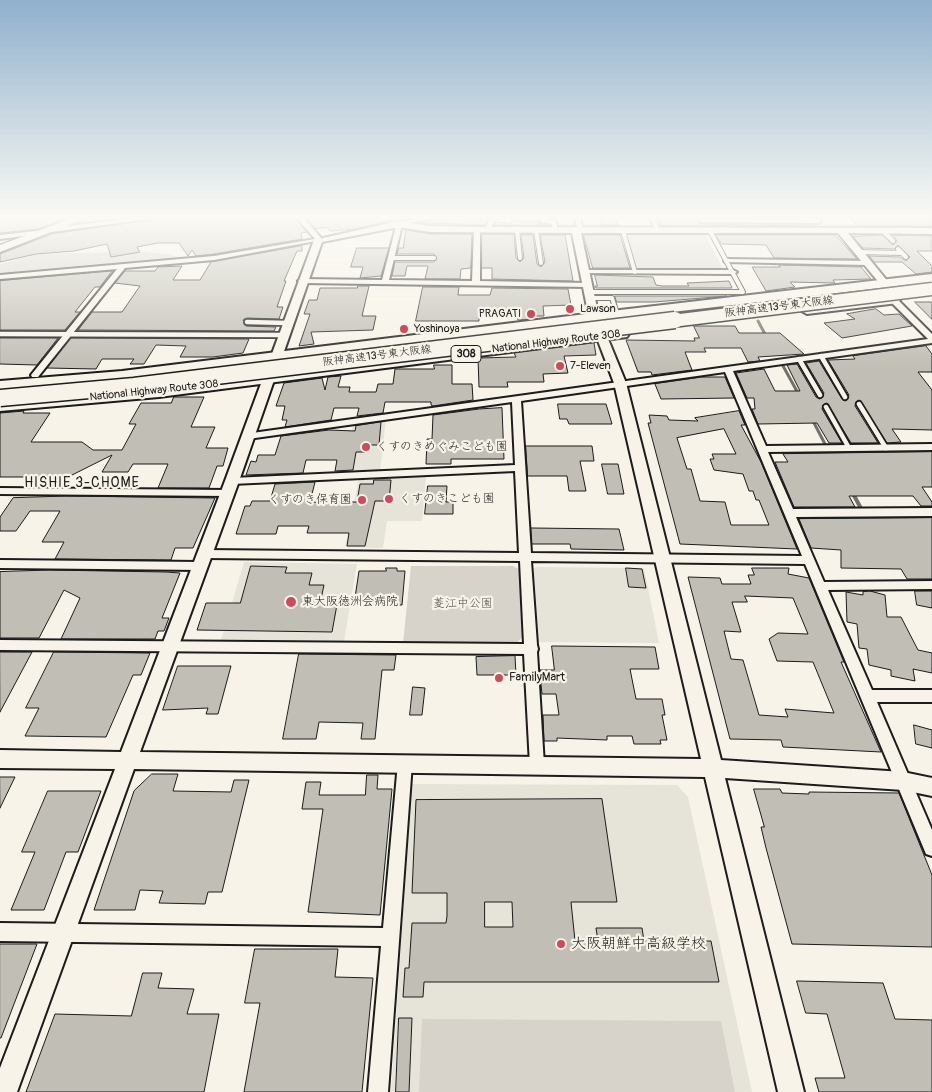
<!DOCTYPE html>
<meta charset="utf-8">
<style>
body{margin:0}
canvas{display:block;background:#f7f3e8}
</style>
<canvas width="932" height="1092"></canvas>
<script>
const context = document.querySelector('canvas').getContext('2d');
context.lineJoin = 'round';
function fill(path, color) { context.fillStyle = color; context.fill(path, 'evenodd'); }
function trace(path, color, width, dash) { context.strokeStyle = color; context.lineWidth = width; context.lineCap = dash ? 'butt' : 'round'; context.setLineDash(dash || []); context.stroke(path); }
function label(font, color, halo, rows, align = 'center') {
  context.font = font + ' Pangolin,"Klee One",sans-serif'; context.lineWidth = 4.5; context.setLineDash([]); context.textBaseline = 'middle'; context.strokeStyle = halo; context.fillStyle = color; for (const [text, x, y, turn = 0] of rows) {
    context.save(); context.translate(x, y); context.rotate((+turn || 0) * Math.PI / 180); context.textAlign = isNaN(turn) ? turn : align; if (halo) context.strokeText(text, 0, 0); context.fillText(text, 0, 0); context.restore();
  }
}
fill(new Path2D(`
 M386 419 380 471 345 472 353 423Z
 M359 477H426L422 521H387L383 548 345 547Z
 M244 562 357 564 344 641 221 640Z
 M536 567 644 568 659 643 536 642 532 570Z
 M412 784 677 785 688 797 752 1092H391Z`), '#e6e3d9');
fill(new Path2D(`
 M629 232 705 234 723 269 642 270 638 268 626 234Z
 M68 253C94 254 161 248 180 258L174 261 0 276V264L34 255Z
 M411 566H513L519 569 523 637 516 643H403Z
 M422 1019 721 1021 735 1092H419Z`), '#d7d3cb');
trace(new Path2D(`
 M758 321 766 336
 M782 364 799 395
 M812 419 826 446`), '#72716c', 3);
trace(new Path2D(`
 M852 492 863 512`), '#72716c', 4);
const building = new Path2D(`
 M0 216H64V219L38 229 0 233Z
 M173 216H293L307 232 301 233 302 239 214 254 196 256 192 250 188 256 179 243H158L137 247 140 252 111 257 107 244 74 251 36 254 0 262V254L52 234Z
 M305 216H393V220L355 229 330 231 327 227 316 229Z
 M443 216H483L481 221 487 222 485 225 421 223Z
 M600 216H614L618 225H602Z
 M658 216H794L702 217 698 222 700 224 816 226H662Z
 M850 217 932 218V226H858Z
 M512 221H535L548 225H494L496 222 511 224Z
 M406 230 430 234H472L471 268 461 269 460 279H425L428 266H407L405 276H392L395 262H434L437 259 434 254H397L399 248H403Z
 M482 234H514L516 258 520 262 524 258 521 235H533L537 264 541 267 545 262 540 235H565L573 281 492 279V268H482Z
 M584 235H620L630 268H593Z
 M716 235H835L857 259 774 258 766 245 722 244Z
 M882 235 893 245 897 241 893 235 932 236V251H917L932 266V272L916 274 902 262H874L869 256 900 257 906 261 910 257 898 245 894 249 863 248 853 237Z
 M302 246V251H297L284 281H286L277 307H283L279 319 247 318 243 320 246 326 276 327 274 331 78 330 92 312H122L140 286 115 283 125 271H155L158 267 182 266 173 280H200L211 262Z
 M357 248H389L381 276 360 278 363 267H351Z
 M779 265 861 267 871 279 833 280 835 283 790 282 795 287 766 291 752 267H780Z
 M112 271 100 287H95L75 312H80L65 330H0V281Z
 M595 275 653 277 656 285 662 286H689L687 283 729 281 732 288H596L595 286H597Z
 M358 286H369L362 316H376L373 330 311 332 314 344 299 346 310 314H304L309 300H317L320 288H357Z
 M423 287H459L458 295H490L492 288 568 289 571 305 543 306 544 316H531L532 319 518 320 516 313 479 312V321H416Z
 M615 296H727L654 302H617Z
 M915 302H932V319Z
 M876 309 884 315 899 314 912 326 842 338 824 323 855 319 847 314Z
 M694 326H735L739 333H780L804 354 758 357 760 361 748 362 741 348H704L706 352H685L692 370 652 375 651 372H638L626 340 695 341 694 338H699Z
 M0 338H58L37 365 0 364Z
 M71 338 249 339 243 353 213 357H180L186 346 156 345 144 364H130L134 359H102L96 369 47 368Z
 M594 343 596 355 564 356 568 373 543 374 544 382H507L508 387H479L478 358 516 357 514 353Z
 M926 346 932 354V372H918L932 390V430L892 429 901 442 887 443 859 400 856 402 855 406 878 443H851L827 403 823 405 822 409 842 443H829L817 423 758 424 752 409H755L754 398H747L736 373 764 369 775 391H800L787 365 797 364 816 397 820 399 824 393 806 363 819 361 842 399 846 401 849 395 828 360 855 359 853 356Z
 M434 365H452V384H472L473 400 433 406 431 405V402H385L383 413 357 416 359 408H334L331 420 285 427 287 420H282L285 406H276L284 383 322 378 325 390 328 377 341 376 338 387H350L349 392H376L378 384H393L395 369H434Z
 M702 377H725L734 398 661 399 655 384Z
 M174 397H204L191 427H215L206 448H228L223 466H217L209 488H158L168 464H133L128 472H102L112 455 68 477H0V413L24 411 23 413H50L31 442H82L93 450H122L136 424H129L141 403H171Z
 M558 404H606L612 424H569L567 419H560Z
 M502 408 504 459H451V464H426L427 439H432L433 415 479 409Z
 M739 411 745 425H741L761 462 797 549 680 544 648 423H651L649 415 667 416 669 420 698 421 695 418ZM724 429 736 454H712L714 459H710L714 470 743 474 749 491H753L756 500H759L769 525H731L725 502 700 501 691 469H687L677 438Z
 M381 422 379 445H366L365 452H356L353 470 335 471 337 460H306L303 473 246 475 251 461 256 462 258 455H275L281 436 329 430 355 431 356 426Z
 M526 446H592L594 461H580L586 491H569L567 476H528Z
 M932 452V487H922L932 502V506H921L913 496H849L855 507H794L775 462H788L783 454Z
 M602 464H618L624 494H608Z
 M374 480H391L389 501H375L365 546H347L349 533H307L309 526H278L276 534H236L245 506H250L252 501H270L275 484 315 482 310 502H357L360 484H373Z
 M428 486H447L446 502H453V514H425Z
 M67 496 215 498 193 548H175L171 560 55 559 64 542H42L60 511H30L16 531H0V517L13 498Z
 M932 518V579H907L901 569 841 568V550L811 548 799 519Z
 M531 528 619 529 624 550 571 549 570 544H532Z
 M251 566 287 567 285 573H312L309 585H324L321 599H338L332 632 197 630 206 603H240Z
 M386 568H397V571H405L402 605 354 604 359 571H386Z
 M626 568 642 569 646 588 629 587Z
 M752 568H789L788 574 809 578 844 662H841L881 752 783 747 781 740 730 739 688 577 720 578 722 584H751L748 575H754ZM745 596 793 598 808 634 778 633 769 639 777 661 813 662 834 713 785 709 788 717 759 715 743 660 731 659 724 631 741 632 732 602H747Z
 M49 570 166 572 180 573 162 618H169L164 631H158L155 639H61L80 598 64 590 39 638H0V572Z
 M870 591 885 595 887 617H901L918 650 932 653V673L913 669 915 681 891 676V670L869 665 867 649 859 648 857 624 847 622 846 592 863 595V592Z
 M915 591H932V608L917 605Z
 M552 646 655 647 659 669H630L636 699H662L665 715H662L667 740H660L661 744H634L632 736H607V740L557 738V741H544L543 715H559L556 694H542L540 675V670H554Z
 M0 652H32L0 712Z
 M54 652 150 653 141 675H133L106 737 25 736 39 708H26Z
 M299 654 396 655 394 670H382L375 739H361L363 723 319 722 316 739H283Z
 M515 656 516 675H477L476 657Z
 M178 666H231L218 714H206L208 708 163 710Z
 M413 687 425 688 422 715H410Z
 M914 725 932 730V748L916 744Z
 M152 774H178L173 791 231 792 234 780H249L222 892H208L205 904 159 903 163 891 140 890 135 910H94L134 791Z
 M367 775H378L377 789H392L380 915 308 912 323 809H302L306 782H321L319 795H365Z
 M0 777H15L0 808Z
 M754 789H780L782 793 809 794V792L899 793 932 875V947L792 944 766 848 761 827H764Z
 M48 791H101L78 852H66L44 910H11L35 852H22Z
 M602 799 617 902H571L575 941H598L596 928H642L644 941H711L719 982H424L423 997H403L405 968H409L412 923H446L447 916V893H412L416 800ZM485 902H512L513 927H485Z
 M0 944H37L1 1038H0Z
 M255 949H338L335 977 373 978 362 1092H244L260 1003H245Z
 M143 973H162L158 988 194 989 187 1014H219L204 1092H26L55 1014 131 1016Z
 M797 981 883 983 895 1019 932 1020V1092H819L815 1078H845L827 1014 806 1013Z
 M399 1018H412L409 1092H396Z`);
fill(building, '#c0beb5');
trace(building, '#1c1c1c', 1);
const laneFar1 = new Path2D(`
 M517 230 520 258
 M536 230 541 263
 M623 231 635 272
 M883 231 893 241
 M898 249 906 257
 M858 252 902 253
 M391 258H434
 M589 292H743L710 231
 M590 298H612L617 314`);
const lane = new Path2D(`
 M247 322 287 323
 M0 334 283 335
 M821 356 845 397
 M799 359 820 395
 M859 404 886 448
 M826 407 849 448`);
const street = new Path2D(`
 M151 216H171L51 232 48 230 51 228Z
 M295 216H302L321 238V240L214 260 125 268 38 377H32L31 375 117 269 0 279V275L214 256 315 239Z
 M428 216H441L402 225 389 280 472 281 474 230 477 228 480 230V281L588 283 592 285 588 287 302 283 298 281 302 279 382 280 397 223Z
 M491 216H497L489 231H485Z
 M539 216H545V219L556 221 558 231H554L551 224 540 222Z
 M574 216H580L583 231 578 230Z
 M649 216H655L660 232H656Z
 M702 219H818L821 221 818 223 700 222V220Z
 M45 230 48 232 47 233 0 239V235Z
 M727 259 867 261 870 263 867 265 725 262 724 261Z
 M585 270H733L737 272 733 274 583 273 581 272Z
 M885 288H891L897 299 932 334V343L733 371 766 446 932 444V450L768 452 793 509 932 508V516L796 517 824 582 932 581V589L828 590 872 690H932V702H877L932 830V856L926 854 805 564 531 561 537 645 538 649 537 652 544 765 542 770 537 772 532 770 530 765 524 654 0 650V640L524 644 520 561 205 558 199 554 205 550 519 553 515 471 232 484 227 481 232 478 515 465 512 402 248 439 245 438V434L928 339 891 302 884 290ZM725 372 802 556 531 553 521 401Z
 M0 488 227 490 232 493 227 496 0 494Z
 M0 560 200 562 206 566 200 570 0 568Z
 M405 756 410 758 412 763 388 1092H368L381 946 0 941V923L383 928 398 763 400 758Z`);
const secondary = new Path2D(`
 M399 221 430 226 477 227 932 228V234L848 233 889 283 884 286 881 285 838 233H581L599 317 626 383 721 760 903 772 932 778V796L903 790 725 778 804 1092H778L705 777 134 769 17 1092H0V1068L115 769 0 768V750L121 752 225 481 314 240ZM399 227 430 232 572 233 589 317 614 383 701 759 140 752 239 481 322 242Z`);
const primary = new Path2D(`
 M78 216H92L0 252V245Z`);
const highway = new Path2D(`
 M932 274V282L594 321 122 381 0 391V381L122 371 594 313Z
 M893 296 898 297 900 300 898 303 807 314 800 310 807 306Z
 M622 330 627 331 629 334 627 337 159 397 0 411V401L159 387Z`);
trace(laneFar1, '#1c1c1c', 6);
trace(lane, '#1c1c1c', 8);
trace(street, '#1c1c1c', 4);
trace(secondary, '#1c1c1c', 4);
trace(primary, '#1c1c1c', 3);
trace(highway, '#1c1c1c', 4);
trace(laneFar1, '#f7f3e8', 4);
trace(lane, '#f7f3e8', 4.5);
fill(street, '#f7f3e8');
fill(secondary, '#f7f3e8');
fill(primary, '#f7f3e8');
fill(highway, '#f7f3e8');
const railFar1 = new Path2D(`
 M639 322 932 286`);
const rail = new Path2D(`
 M0 396 140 382 649 320`);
trace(railFar1, '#1c1c1c', 4);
trace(rail, '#1c1c1c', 4.5);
trace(railFar1, '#f7f3e8', 2.5, [7]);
trace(rail, '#f7f3e8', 3, [9]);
const highwayBridgeFar1 = new Path2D(`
 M664 322 932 289`);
const highwayBridge = new Path2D(`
 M0 398 134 386 675 320`);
trace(highwayBridgeFar1, '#1c1c1c', 15, []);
trace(highwayBridge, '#1c1c1c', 19, []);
trace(highwayBridgeFar1, '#f7f3e8', 12);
trace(highwayBridge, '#f7f3e8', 16);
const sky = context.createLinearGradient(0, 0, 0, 369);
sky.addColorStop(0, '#90b0cc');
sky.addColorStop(0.59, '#fbfaf5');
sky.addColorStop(1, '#fbfaf500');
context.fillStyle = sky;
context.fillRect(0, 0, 932, 369);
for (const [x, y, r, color] of [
 [570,309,5,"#d1495b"],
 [531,314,5,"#d1495b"],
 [404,329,5,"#d1495b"],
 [560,366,5,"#d1495b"],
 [366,447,5,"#d1495b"],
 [389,499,5,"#d1495b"],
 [362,500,5,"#d1495b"],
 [291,602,6,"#d1495b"],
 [499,678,5,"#d1495b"],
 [561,944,5,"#d1495b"]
]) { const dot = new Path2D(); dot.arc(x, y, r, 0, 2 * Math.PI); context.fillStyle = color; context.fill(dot); trace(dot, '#f7f3e8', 2); }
label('11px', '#1c1c1c', '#f7f3e8', [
 ["阪神高速13号東大阪線",779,307,-7],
 ["National Highway Route 308",556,342,-7],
 ["阪神高速13号東大阪線",377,356,-7],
 ["National Highway Route 308",154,391,-6]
]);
label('11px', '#1c1c1c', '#f7f3e8', [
 ["Lawson",580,309],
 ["PRAGATI",521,314,"right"],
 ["Yoshinoya",414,329],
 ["7-Eleven",570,366]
], 'left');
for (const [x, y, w] of [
 [466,354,30]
]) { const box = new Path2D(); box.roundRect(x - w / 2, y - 8.5, w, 17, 4); context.fillStyle = '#f7f3e8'; context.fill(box); trace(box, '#1c1c1c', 1); }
label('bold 11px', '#1c1c1c', null, [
 ["308",466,354]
]);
label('12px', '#1c1c1c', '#f7f3e8', [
 ["くすのきめぐみこども園",376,447],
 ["くすのきこども園",399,499],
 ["くすのき保育園",352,500,"right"],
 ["東大阪徳洲会病院",302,602],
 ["FamilyMart",509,678]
], 'left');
label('12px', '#545351', '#f7f3e8', [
 ["菱江中公園",463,604]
]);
context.letterSpacing = '1px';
label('14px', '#1c1c1c', '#f7f3e8', [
 ["HISHIE 3-CHOME",82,483]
]);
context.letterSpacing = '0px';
label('15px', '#1c1c1c', '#f7f3e8', [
 ["大阪朝鮮中高級学校",571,944]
], 'left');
</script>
